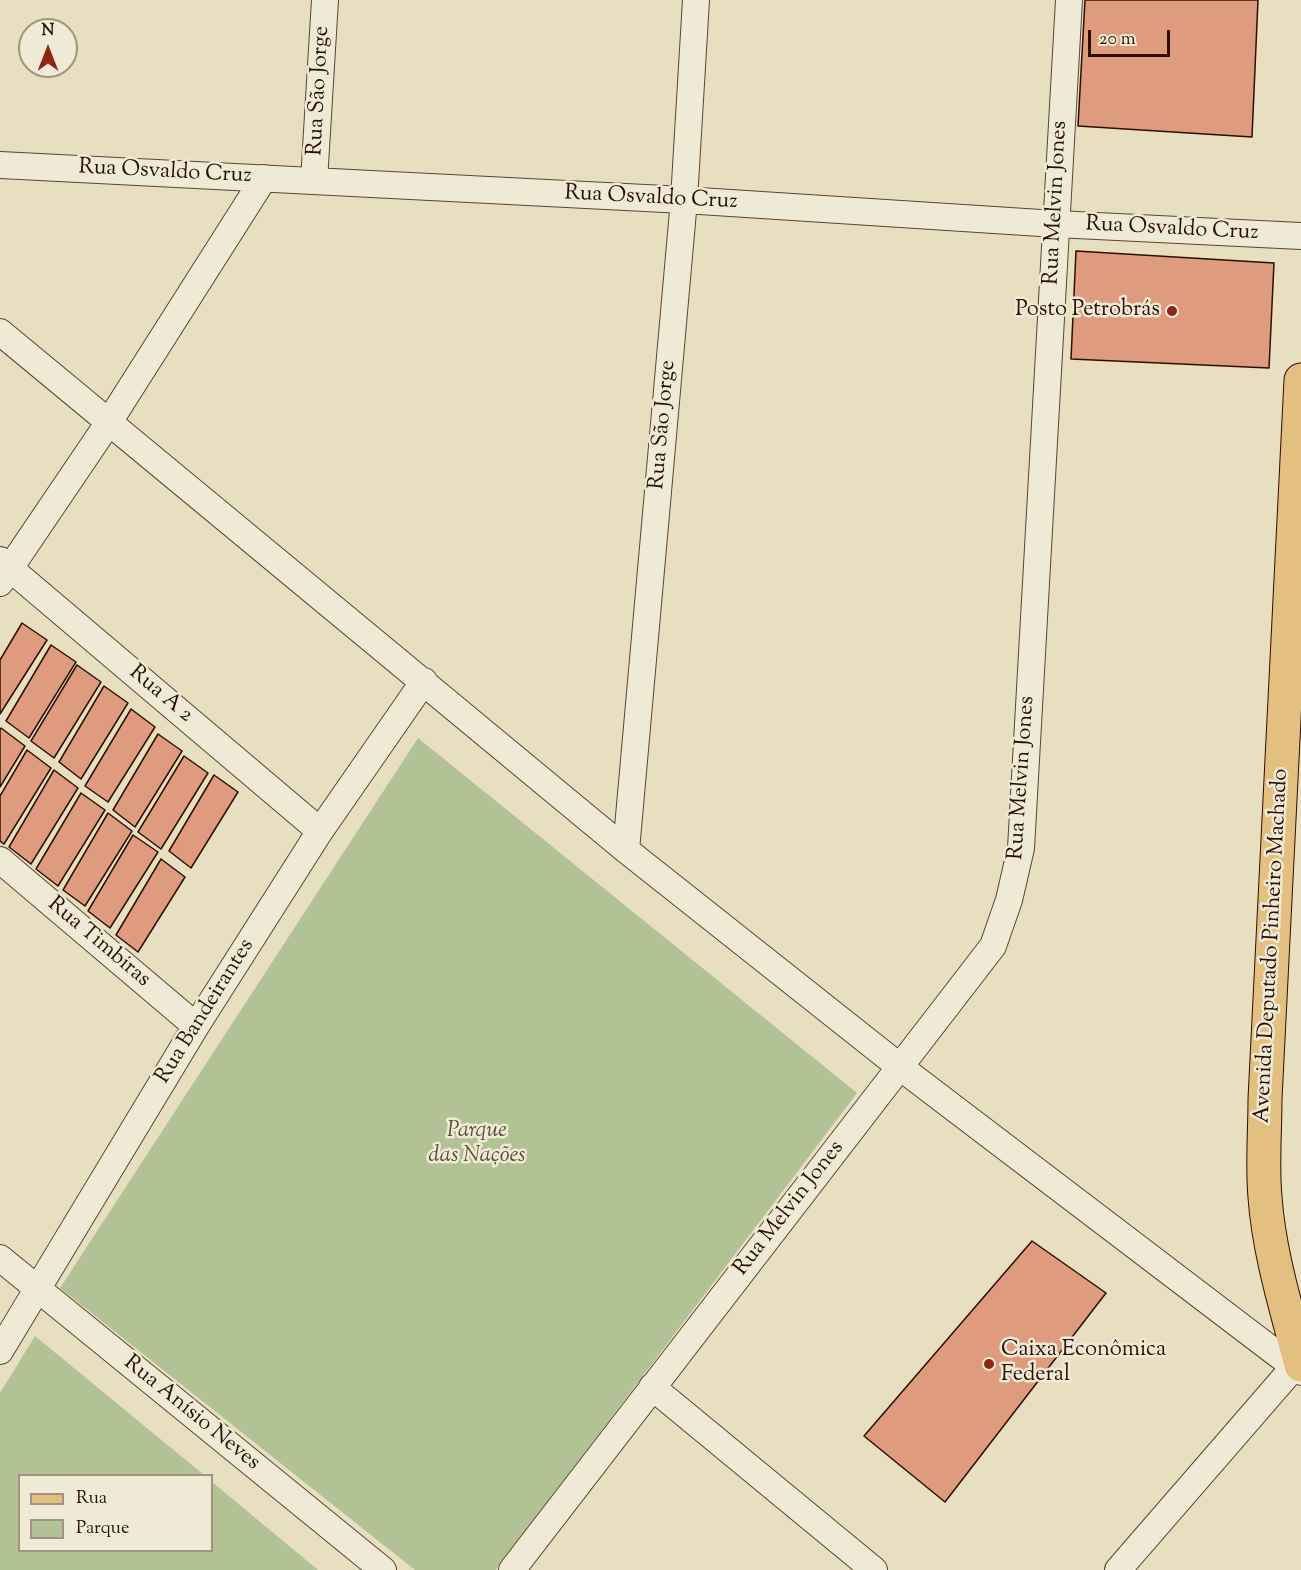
<!DOCTYPE html>
<meta charset="utf-8">
<style>
body{margin:0}
#map{position:relative;width:1301px;height:1570px;overflow:hidden;background:#e7dfc0;font-family:"Sorts Mill Goudy",serif}
canvas{display:block}
.legend{position:absolute;left:18px;top:1474px;width:195px;height:78px;box-sizing:border-box;background:#efead6;border:2px solid #a19281;margin:0;padding:8px 10px;list-style:none;font-size:18px;color:#2d0f01}
.legend li{display:flex;align-items:center;gap:12px;height:30px}
.legend b{width:30px;border:2px solid #a19281}
.north{position:absolute;left:18px;top:18px;width:60px;height:60px;box-sizing:border-box;background:#efead6;border:2px solid #a19281;border-radius:50%;rotate:0deg;font-size:16px;font-weight:700;line-height:24px;text-align:center;color:#2d0f01}
.north::after{content:'';display:block;margin:auto;width:21px;height:27px;background:#8f2418;clip-path:polygon(50% 0,100% 100%,50% 72%,0 100%)}
.scale{position:absolute;left:1088px;top:30px;width:82px;height:27px;box-sizing:border-box;border:3px solid #2d0f01;border-top:0;padding-left:8px;font-size:18px;line-height:21px;white-space:nowrap;color:#2d0f01;-webkit-text-stroke:4px #efead6;paint-order:stroke}
</style>
<div id="map">
<canvas width="1301" height="1570"></canvas>
<ul class="legend">
<li><b style="height:8px;background:#e4c080"></b>Rua</li>
<li><b style="height:16px;background:#b2c295"></b>Parque</li>
</ul>
<div class="north">N</div>
<div class="scale">20 m</div>
</div>
<script>
const context = document.querySelector('canvas').getContext('2d');
context.lineJoin = 'round';
function fill(path, color) { context.fillStyle = color; context.fill(path, 'evenodd'); }
function trace(path, color, width, dash) { context.strokeStyle = color; context.lineWidth = width; context.lineCap = dash ? 'butt' : 'round'; context.setLineDash(dash || []); context.stroke(path); }
function label(font, color, halo, rows, align = 'center') {
  context.font = font + ' "Sorts Mill Goudy",serif'; context.lineWidth = 5; context.setLineDash([]); context.textBaseline = 'middle'; context.strokeStyle = halo; context.fillStyle = color; for (const [text, x, y, turn = 0] of rows) {
    context.save(); context.translate(x, y); context.rotate((+turn || 0) * Math.PI / 180); context.textAlign = isNaN(turn) ? turn : align; if (halo) context.strokeText(text, 0, 0); context.fillText(text, 0, 0); context.restore();
  }
}
fill(new Path2D(`
 M418 738 857 1093 496 1570H415L60 1288Z
 M35 1336 204 1475 20 1476V1550H212V1482L318 1570H0V1393Z`), '#b2c295');
const building = new Path2D(`
 M1085 0H1258L1252 137 1078 126Z
 M1076 251 1274 263 1269 368 1071 359Z
 M22 623 47 640 0 714V660Z
 M51 645 76 662 29 738 6 721Z
 M77 665 101 682 54 758 31 741Z
 M104 686 128 703 81 779 59 762Z
 M131 709 155 727 108 802 85 786Z
 M1 728 25 746 0 787V730Z
 M158 734 182 751 135 827 113 810Z
 M27 750 51 768 4 844 0 841V796Z
 M184 756 208 773 161 849 138 832Z
 M54 770 78 788 31 864 9 847Z
 M214 775 238 792 191 868 169 851Z
 M81 793 105 810 58 886 36 869Z
 M108 813 132 831 85 906 63 890Z
 M133 835 158 852 110 928 88 911Z
 M161 859 185 877 138 952 116 935Z
 M1032 1241 1106 1293 945 1502 864 1436Z`);
fill(building, '#de9b7d');
trace(building, '#2d0f01', 1.5);
const minor = new Path2D(`
 M0 165 684 200 1056 224 1301 236
 M314 181 325 0
 M0 332 626 850 900 1067 1301 1372
 M0 560 320 831
 M0 583 109 422 264 178
 M626 850 684 200 696 0
 M0 860 196 1026
 M0 1258 383 1570
 M0 1351 196 1026 320 831 424 681
 M652 1387 874 1570
 M512 1570 993 946 1009 900 1021 848 1069 0
 M1118 1570 1294 1367`);
const primary = new Path2D(`
 M1301 380 1265 1099C1265 1132 1262 1165 1265 1197 1269 1254 1287 1310 1301 1365`);
trace(minor, '#5c4331', 28);
trace(primary, '#2d0f01', 35);
trace(minor, '#efead6', 26);
trace(primary, '#e4c080', 33);
for (const [x, y, r, color] of [
 [1172,311,6,"#8f2418"],
 [989,1364,6,"#8f2418"]
]) { const dot = new Path2D(); dot.arc(x, y, r, 0, 2 * Math.PI); context.fillStyle = color; context.fill(dot); trace(dot, '#efead6', 2); }
label('22px', '#2d0f01', '#efead6', [
 ["Rua São Jorge",320,91,-87],
 ["Rua Osvaldo Cruz",165,173,3],
 ["Rua Osvaldo Cruz",651,199,3],
 ["Rua Melvin Jones",1057,203,-87],
 ["Rua Osvaldo Cruz",1172,230,3],
 ["Rua São Jorge",664,425,-85],
 ["Rua A 2",160,695,40],
 ["Rua Melvin Jones",1023,778,-86],
 ["Rua Timbiras",98,943,40],
 ["Avenida Deputado Pinheiro Machado",1273,946,-87],
 ["Rua Bandeirantes",206,1012,-58],
 ["Rua Melvin Jones",790,1209,-52],
 ["Rua Anísio Neves",191,1414,39]
]);
label('22px', '#2d0f01', '#efead6', [
 ["Posto Petrobrás",1160,311],
 ["Caixa Econômica",1001,1351,"left"],
 ["Federal",1001,1376,"left"]
], 'right');
label('italic 22px', '#5c4e35', '#efead6', [
 ["Parque",477,1132],
 ["das Nações",477,1157]
]);
</script>
